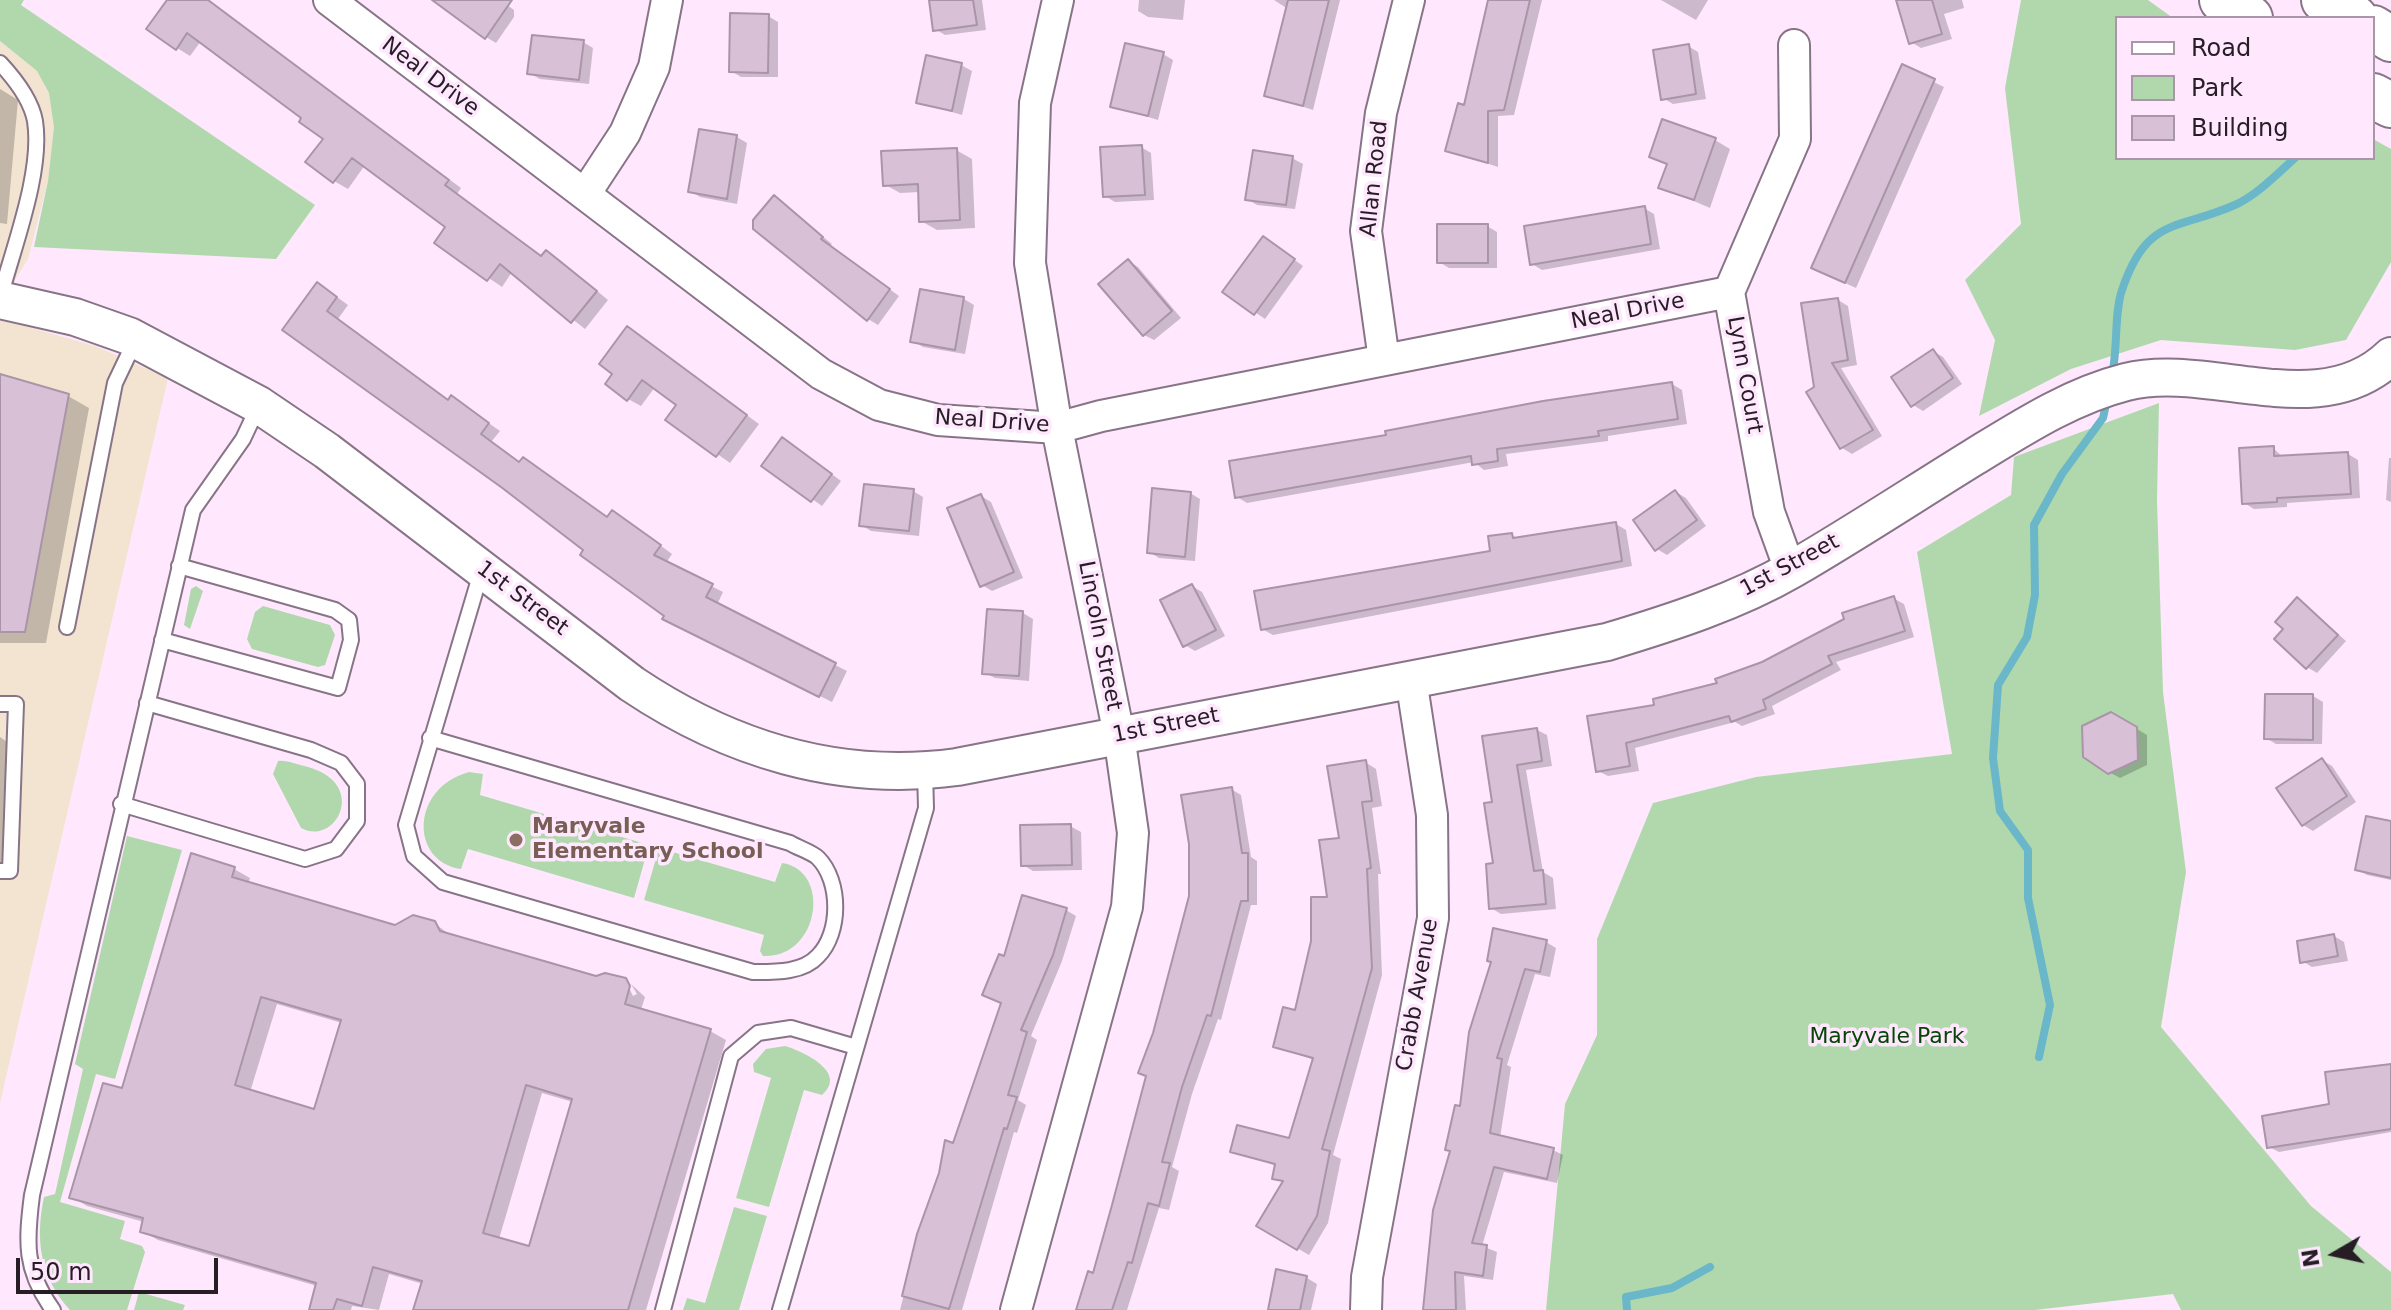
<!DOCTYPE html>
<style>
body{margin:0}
#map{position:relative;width:2391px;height:1310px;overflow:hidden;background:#ffe8fe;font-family:"DejaVu Sans",sans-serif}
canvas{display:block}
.legend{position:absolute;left:2115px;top:16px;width:260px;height:144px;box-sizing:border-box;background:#ffe8fe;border:2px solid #a897a7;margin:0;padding:10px 14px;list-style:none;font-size:24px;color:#261d25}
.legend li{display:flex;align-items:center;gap:16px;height:40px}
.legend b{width:40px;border:2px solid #a897a7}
.north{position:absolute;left:2295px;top:1214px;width:80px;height:80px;-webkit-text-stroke:6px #ffe8fe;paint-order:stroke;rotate:261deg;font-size:22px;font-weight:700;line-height:32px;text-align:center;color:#261d25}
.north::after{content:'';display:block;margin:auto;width:28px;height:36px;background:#261d25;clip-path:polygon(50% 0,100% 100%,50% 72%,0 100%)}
.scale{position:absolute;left:16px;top:1258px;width:202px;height:36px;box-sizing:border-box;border:4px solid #261d25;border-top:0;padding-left:10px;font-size:24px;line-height:28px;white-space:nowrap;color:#261d25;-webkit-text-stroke:6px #ffe8fe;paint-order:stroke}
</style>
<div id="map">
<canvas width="2391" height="1310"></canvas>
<ul class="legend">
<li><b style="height:10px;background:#fff"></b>Road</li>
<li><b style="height:22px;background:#b1d8ad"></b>Park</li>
<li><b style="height:22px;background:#d8c1d7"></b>Building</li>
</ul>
<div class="north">N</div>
<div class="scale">50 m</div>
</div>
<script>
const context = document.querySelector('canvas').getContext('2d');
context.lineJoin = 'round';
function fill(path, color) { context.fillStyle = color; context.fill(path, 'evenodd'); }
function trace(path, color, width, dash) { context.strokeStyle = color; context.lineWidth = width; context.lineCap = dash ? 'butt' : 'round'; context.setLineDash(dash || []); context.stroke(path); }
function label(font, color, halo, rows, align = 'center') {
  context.font = font + ' "DejaVu Sans",sans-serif'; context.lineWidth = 7; context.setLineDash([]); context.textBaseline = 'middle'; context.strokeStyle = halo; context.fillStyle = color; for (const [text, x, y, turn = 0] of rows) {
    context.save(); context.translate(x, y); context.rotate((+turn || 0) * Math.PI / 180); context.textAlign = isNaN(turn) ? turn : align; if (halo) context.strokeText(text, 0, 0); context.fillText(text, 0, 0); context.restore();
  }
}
fill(new Path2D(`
 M0 41 37 71 49 93 55 120 48 181 28 259 0 304Z
 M0 319 95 346 168 378 0 1103Z`), '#f2e4d1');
fill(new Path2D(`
 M0 0H24L21 5 315 205 276 259 34 247 48 181 54 127 49 93 37 71 0 41Z
 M2021 0H2148L2173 18H2117V158H2373V139L2391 149V262L2346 340 2295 350 2161 340 2071 369 1979 416 1995 340 1965 280 2021 224 2005 88Z
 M2159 403 2157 500 2163 692 2186 872 2161 1027 2311 1206 2391 1272V1310H2181L2173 1294 2035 1310H1546L1565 1104 1597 1035V939L1653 803 1756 777 1952 754 1917 552 2011 495 2014 457Z
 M196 586 203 591 190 629 184 625 191 589Z
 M263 606 330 625 335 635 325 665 318 667 252 649 247 639 255 612Z
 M278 761C288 760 298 765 308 767 369 784 336 847 301 828L273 774Z
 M469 772 483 774 480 795 649 845 634 898 468 849 461 869C410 862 410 788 469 772Z
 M127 836 182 850 115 1079 96 1074 60 1202 125 1221 120 1239 142 1246 145 1252 127 1310H70C40 1277 35 1240 44 1197L55 1194 83 1069 75 1064Z
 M659 848 775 882 782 863C832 870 820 959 763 956L760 951 764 935 644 900Z
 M785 1046C802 1051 849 1072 822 1095L804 1090 769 1207 736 1198 771 1078 754 1072 753 1064 766 1049Z
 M734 1207 767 1216 739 1310H683L687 1298 705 1303Z
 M139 1292 185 1305 183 1310H134Z`), '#b1d8ad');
fill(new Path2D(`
 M170 0H207L461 188 457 194 543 257 547 252 560 260 608 300 585 329 512 272 502 287 436 242 448 226 365 165 348 189 334 181 308 162 326 138 304 118 201 41 190 56 177 48Z
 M453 0H500L514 10V17L496 43 486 37Z
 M931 0H982L986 30 945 35 935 29Z
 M1139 0H1185L1183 20 1148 17 1138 11Z
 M1274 0H1340L1313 110 1267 95 1288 9Z
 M1492 0H1542L1514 115 1498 116V167L1447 150 1466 108Z
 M1661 0H1708L1696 20Z
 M1898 0H1962L1964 8 1944 14 1952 39 1921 48 1911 42Z
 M768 16 778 22V77H741L731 71Z
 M583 42 593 48 589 84 540 79 529 73Z
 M1688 46 1698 52 1706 99 1673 104 1663 98Z
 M1163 54 1173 60 1158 120 1112 106Z
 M961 65 972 71 962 115 918 102Z
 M1903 67 1944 87 1856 288 1823 273Z
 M0 89 18 100 7 224 0 223Z
 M701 131 737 137 747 143 737 204 700 197 690 191Z
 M1715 140 1730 149 1710 208 1661 187 1669 166 1651 156Z
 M1141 147 1151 153 1154 200 1115 202 1105 196Z
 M956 150 972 159 975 228 937 230 921 221 920 192 900 193 884 184Z
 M1292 158 1303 164 1295 209 1257 205 1247 199Z
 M775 198 832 244 830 246 899 296 878 325 868 319Z
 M1644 208 1654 214 1660 249 1542 270 1532 264Z
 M1487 226 1497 232V268H1449L1439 262Z
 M1273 244 1303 266 1265 319 1225 292Z
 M1128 261 1138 267 1181 318 1154 340 1144 335Z
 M330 292 348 305 338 319 449 401 463 405 500 431 491 442 520 464 608 519H625L672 554 666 563 723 592 717 605 847 671 832 702 677 625 586 550 285 330Z
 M921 292 964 299 974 305 965 354 923 347 913 341Z
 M1838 300 1848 306 1857 365 1841 368 1882 436 1852 454 1842 448 1817 388Z
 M627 328 759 424 730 463 668 419 679 404 655 387 641 406 628 399 615 374Z
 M1933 351 1943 357 1962 384 1923 411 1913 405Z
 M0 376 68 396 89 408 46 643H0Z
 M1672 384 1682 390 1687 424 1608 436V441L1506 454 1508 466 1484 470 1474 462 1247 503 1237 497 1388 436Z
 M793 445 841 481 822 506 764 465Z
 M2273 448 2284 458 2348 454 2358 460 2360 498 2287 503V507L2254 509 2244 503Z
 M2389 458H2391V502L2386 500Z
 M913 491 923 497 919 536 871 531 861 525Z
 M1676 492 1686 498 1706 526 1667 555 1657 549Z
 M1190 493 1200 499 1195 561 1159 558 1149 552Z
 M981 496 991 502 1023 578 992 591 982 585Z
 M1616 524 1626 530 1632 566 1273 635 1262 629 1492 553 1511 535 1519 539Z
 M1192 586 1202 592 1225 636 1195 651 1185 645Z
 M1893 598 1904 604 1914 637 1836 662 1841 670 1772 706 1775 714 1742 726 1735 722 1635 748 1639 771 1608 776 1598 771 1657 707 1763 664Z
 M2298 599 2346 641 2317 673 2307 667 2285 629Z
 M1023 613 1033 619 1029 681 995 678 985 673Z
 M2313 696 2323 702 2322 744H2276L2266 738Z
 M2122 720 2147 735V765L2120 778 2109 772Z
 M1537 730 1547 735 1552 766 1526 770 1543 872 1553 878 1556 909 1501 914 1491 908 1496 865 1495 803Z
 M0 737 7 742 5 862H0Z
 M2322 760 2332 766 2356 802 2313 831 2303 825Z
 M1365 762 1376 769 1382 806 1372 808 1381 874H1378L1382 975 1333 1155 1341 1159 1328 1223 1309 1255 1259 1226 1284 1183 1275 1178 1277 1166 1232 1151 1290 1141 1314 1060 1275 1046 1297 1012 1329 899 1341 840Z
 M1231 789 1241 795 1251 857 1257 861V905H1251L1221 1020 1218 1019 1192 1094 1172 1167 1179 1171 1169 1210 1159 1208 1127 1310H1077L1094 1276Z
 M2391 823V880L2367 875 2357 869Z
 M1070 826 1081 832 1082 870 1033 871 1023 865Z
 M234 869 250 878 248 884 395 927 434 923 453 937 597 978 625 980 633 996 637 994 631 984 645 997 641 1010 710 1031 726 1040 646 1310H415L423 1284 389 1274 379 1310 352 1306 351 1310H310L317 1286 158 1240 142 1231 144 1222 87 1206 72 1197ZM277 1004 342 1023 316 1111 250 1092ZM542 1093 573 1102 530 1249 499 1239Z
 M1066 910 1076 916 1062 961 1031 1036 1037 1040 1018 1100 1026 1105 1017 1133 1014 1132 962 1310H900L919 1235 955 1145 1002 1004 984 994 1005 959Z
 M2334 936 2344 942 2348 961 2312 967 2302 961Z
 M1546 942 1556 948 1550 977 1535 974 1507 1065 1511 1067 1500 1138 1553 1150 1563 1155 1557 1183 1504 1172 1482 1246 1497 1252 1493 1280 1464 1276 1466 1310H1423L1461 1109 1471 1032Z
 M2391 1064V1132L2279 1152 2269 1147Z
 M1307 1278 1317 1284 1311 1310H1270Z`), '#0003');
trace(new Path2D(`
 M2112 375C2118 349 2114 313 2122 290 2147 215 2178 231 2237 204 2258 194 2278 173 2295 158
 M2039 1057 2050 1005 2028 898V850L2000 811 1993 758 1998 685 2027 637 2035 595 2034 525 2062 474 2103 418 2107 400
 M1627 1310 1626 1297 1672 1288 1710 1267`), '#6ab7ca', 8);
const building = new Path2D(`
 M167 0H208L449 180 445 185 541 256 546 250 597 291 571 323 500 264 487 281 434 243 445 227 352 158 333 183 305 162 323 139 299 122 301 118 187 33 176 50 146 29Z
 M432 0H512L485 39Z
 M929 0H973L977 25 933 31Z
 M1288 0H1329L1303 106 1264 96Z
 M1488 0H1530L1504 110 1488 111V163L1445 151 1458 103 1464 105Z
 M1896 0H1932L1942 34 1909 44Z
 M730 13 769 14 768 73 729 72Z
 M532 35 584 40 579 80 527 74Z
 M1125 43 1164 52 1148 116 1110 107Z
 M1689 44 1696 94 1661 100 1653 50Z
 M926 55 962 63 952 111 916 103Z
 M1902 64 1935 79 1845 283 1811 268Z
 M1662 119 1716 138 1694 200 1658 188 1667 164 1649 157Z
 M699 129 737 135 727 199 688 192Z
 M1142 145 1145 195 1103 197 1100 147Z
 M957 148 960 220 919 222 918 184 883 186 881 151Z
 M1253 150 1293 156 1286 205 1245 200Z
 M774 195 823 237 821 239 890 289 867 321 753 229V220Z
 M1645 206 1651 244 1530 265 1524 226Z
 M1437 224H1488V263H1437Z
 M1263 236 1295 259 1254 315 1222 292Z
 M1128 259 1172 311 1143 336 1098 284Z
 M317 282 337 297 327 311 448 400 451 395 489 423 481 434 519 462 523 457 607 517 612 510 661 545 654 555 713 584 706 597 836 663 819 697 662 619 664 616 580 555 583 550 501 487 282 330Z
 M920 289 964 297 955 350 910 342Z
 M1838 298 1848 360 1832 363 1873 430 1840 449 1806 392 1814 387 1801 303Z
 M627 326 747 415 716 457 665 420 676 405 642 380 627 401 605 384 612 374 599 364Z
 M1933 349 1953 378 1911 407 1891 377Z
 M0 374 69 394 25 632H0Z
 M1672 382 1678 419 1598 431 1599 436 1497 449 1498 461 1472 465 1471 456 1235 498 1229 461 1386 435 1385 431 1543 401Z
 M782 437 832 474 811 502 761 466Z
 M2274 446V456L2348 452 2351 494 2277 498V502L2242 504 2239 448Z
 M864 484 914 489 909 531 859 526Z
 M1152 488 1191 492 1185 557 1147 553Z
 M1675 490 1697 520 1655 551 1633 520Z
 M981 494 1014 572 980 587 947 508Z
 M1616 522 1622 561 1261 630 1254 591 1490 551 1488 536 1512 533 1513 538Z
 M1192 584 1216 630 1183 647 1160 600Z
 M1894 596 1905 631 1828 656 1832 664 1763 700 1766 709 1731 722 1729 716 1626 743 1630 766 1596 772 1587 716 1654 705 1653 699 1717 683 1715 679 1762 662 1844 619 1842 613Z
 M2297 597 2338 635 2306 669 2274 639 2283 629 2275 622Z
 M987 609 1023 611 1019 676 982 674Z
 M2265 694H2313V740L2264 739Z
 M2111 712 2137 727 2138 760 2108 774 2083 757 2082 726Z
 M1537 728 1542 761 1517 765 1534 871 1543 870 1546 904 1489 909 1486 864 1493 863 1484 803 1492 802 1482 736Z
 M2322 758 2347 796 2302 826 2276 788Z
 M1366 760 1372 801 1362 802 1371 868 1367 869 1372 968 1322 1149 1330 1151 1317 1216 1297 1250 1256 1226 1283 1181 1272 1179 1275 1164 1230 1152 1237 1125 1289 1138 1313 1058 1273 1047 1283 1007 1295 1010 1311 941V897H1327L1319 840 1339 838 1327 766Z
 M1232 787 1242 853H1248V901H1241L1211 1016 1207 1015 1182 1087 1162 1162 1170 1163 1159 1206 1148 1203 1132 1263 1128 1262 1112 1310H1076L1088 1271 1093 1273 1112 1205 1146 1076 1138 1073 1153 1033 1189 896V844L1181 795Z
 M2366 816 2391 821V878L2355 870Z
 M1071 824 1072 865 1021 866 1020 825Z
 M191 853 235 867 232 877 395 925 413 915 435 921 440 931 596 976 605 973 626 978 630 986 625 1004 711 1029 628 1310H413L422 1281 373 1267 362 1306 337 1299 333 1310H309L316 1283 140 1232 143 1218 69 1198 103 1083 122 1088ZM261 997 341 1020 314 1109 235 1085ZM526 1085 572 1099 529 1246 483 1233Z
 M1022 895 1067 908 1053 955 1021 1030 1027 1032 1008 1095 1017 1097 1007 1129 1004 1128 949 1309 902 1296 917 1234 939 1173 945 1140 953 1143 1001 1003 982 995 999 954 1004 956Z
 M1493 928 1547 940 1540 972 1525 969 1497 1058 1502 1059 1490 1133 1554 1148 1547 1179 1494 1167 1472 1243 1487 1245 1483 1276 1455 1272 1456 1310H1423L1433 1210 1450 1151 1445 1150 1455 1105 1460 1106 1469 1032 1491 962 1487 961Z
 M2334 934 2338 956 2300 963 2297 941Z
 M2391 1064V1129L2267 1148 2262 1116 2329 1104 2325 1072Z
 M1276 1269 1307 1276 1300 1310H1268Z`);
fill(building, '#d8c1d7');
trace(building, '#a994a8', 2);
const service = new Path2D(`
 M0 63C14 78 31 99 35 121 43 172 13 248 0 298
 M67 627 115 383 136 339
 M162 640 338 688 351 640 349 620 335 610 179 566
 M0 704H16L10 871H0
 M430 738 790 843C798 848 812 852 818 858 841 881 841 933 818 956 803 973 774 972 753 972L443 882 414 856 406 825 482 569
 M121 804 305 859 336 849 357 821V784L341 763 311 750 147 703
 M53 1310C24 1270 26 1242 32 1195L193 510 243 439 259 405
 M663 1310 731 1056 758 1033 791 1028 856 1047
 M780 1310 926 808 925 771`);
const minor = new Path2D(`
 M329 0 821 374 879 405 938 420 1057 428 1101 416 1729 292
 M585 194 625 133 654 67 667 0
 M1384 360 1366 231 1381 113 1409 0
 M1790 570 1769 512 1729 292 1795 139 1794 45
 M1016 1310 1127 907 1133 833 1119 735 1057 428 1030 263 1035 103 1058 0
 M1366 1310 1367 1277 1433 918 1432 815 1411 679`);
const tertiary = new Path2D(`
 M0 300 75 317 129 336 259 405 327 451 632 684C729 749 839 783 957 767L1607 642C1670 623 1736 602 1793 569 1855 533 1914 494 1974 457 2023 427 2071 396 2126 382 2210 361 2320 425 2391 356`);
const primary = new Path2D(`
 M2222 0 2250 18
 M2324 0 2355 18
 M2373 28 2391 39
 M2373 96 2391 105`);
trace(service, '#887487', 18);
trace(minor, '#887487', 34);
trace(tertiary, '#887487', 40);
trace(primary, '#887487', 48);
trace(service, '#fff', 14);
trace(minor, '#fff', 30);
trace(tertiary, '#fff', 36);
trace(primary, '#fff', 44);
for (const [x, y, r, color] of [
 [516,840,8,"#8d6e63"]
]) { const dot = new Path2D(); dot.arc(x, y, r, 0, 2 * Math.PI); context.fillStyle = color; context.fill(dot); trace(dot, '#ffe8fe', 3); }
label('22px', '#261d25', '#ffe8fe', [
 ["Neal Drive",430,77,37],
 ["Allan Road",1375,179,-84],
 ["Neal Drive",1628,312,-11],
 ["Lynn Court",1744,375,80],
 ["Neal Drive",992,422,4],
 ["1st Street",1790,566,-28],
 ["1st Street",522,599,37],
 ["Lincoln Street",1099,636,79],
 ["1st Street",1166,726,-11],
 ["Crabb Avenue",1418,995,-80]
]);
label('bold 22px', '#785e54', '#ffe8fe', [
 ["Maryvale",532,827],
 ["Elementary School",532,852]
], 'left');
label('22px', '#054505', '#ffe8fe', [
 ["Maryvale Park",1887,1037]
]);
</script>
